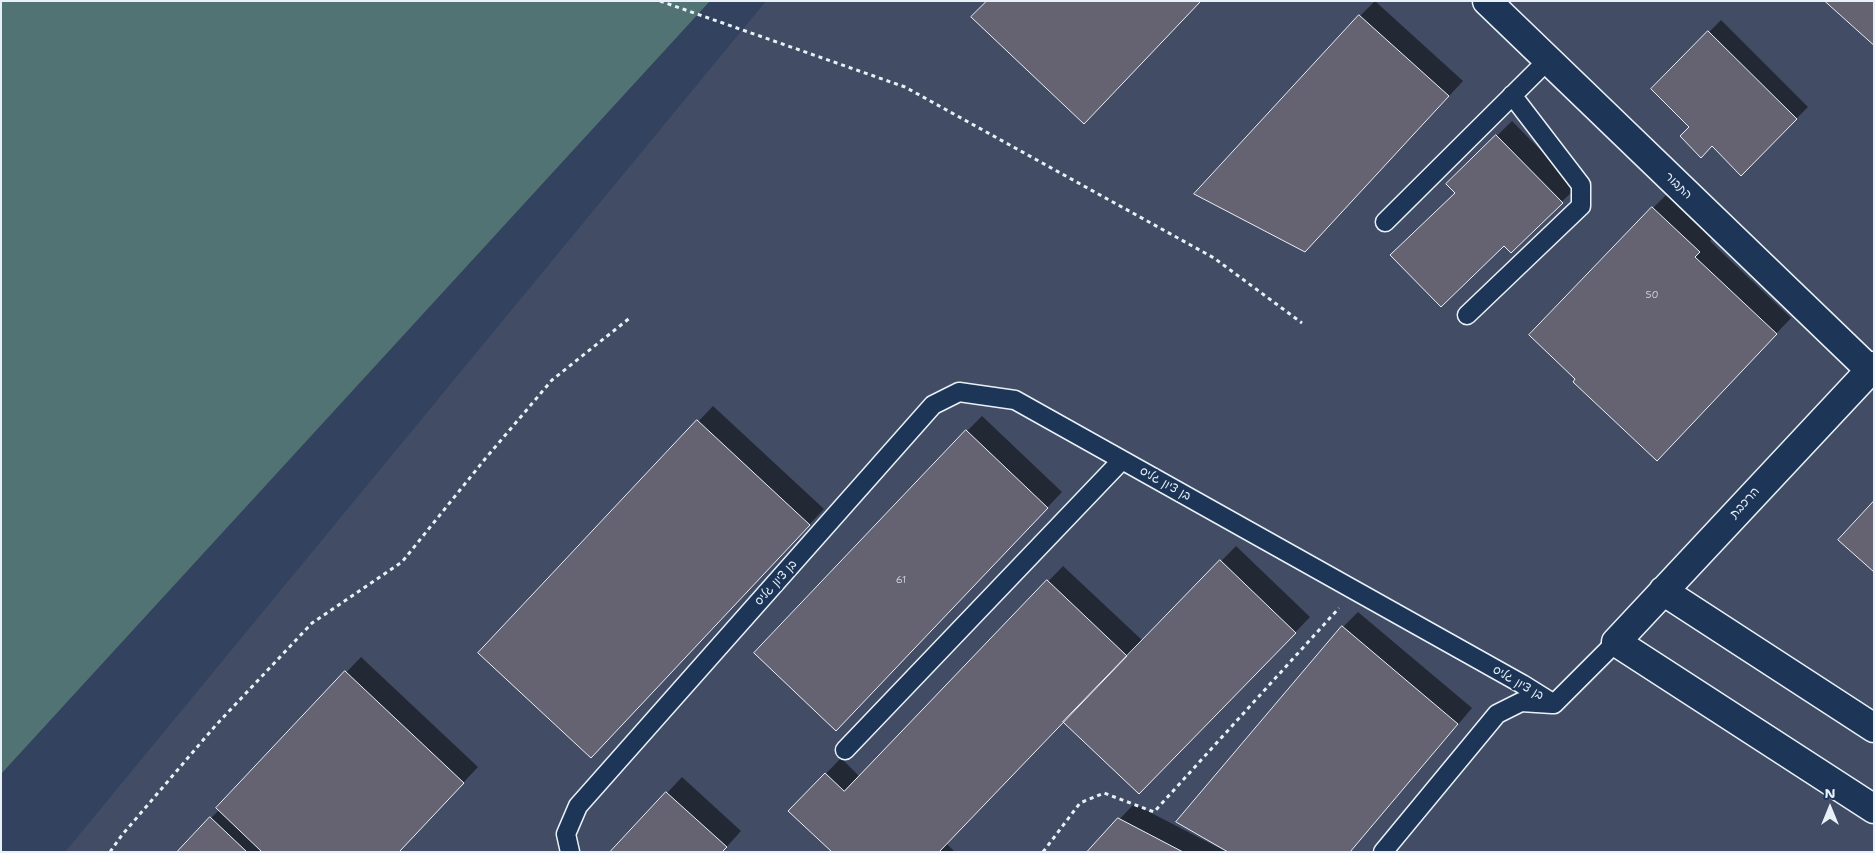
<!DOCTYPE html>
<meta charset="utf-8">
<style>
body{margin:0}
#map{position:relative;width:1875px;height:853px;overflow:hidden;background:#33425f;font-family:"Shantell Sans",sans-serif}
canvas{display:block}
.frame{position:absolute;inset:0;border:2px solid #e8f1f8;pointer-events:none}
.north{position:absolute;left:1805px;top:783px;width:50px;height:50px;-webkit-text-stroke:4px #1d3557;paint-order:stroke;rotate:0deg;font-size:14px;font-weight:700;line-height:20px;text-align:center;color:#e8f1f8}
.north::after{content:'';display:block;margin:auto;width:18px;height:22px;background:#e8f1f8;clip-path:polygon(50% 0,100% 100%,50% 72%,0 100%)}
</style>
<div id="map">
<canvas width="1875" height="853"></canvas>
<div class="frame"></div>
<div class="north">N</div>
</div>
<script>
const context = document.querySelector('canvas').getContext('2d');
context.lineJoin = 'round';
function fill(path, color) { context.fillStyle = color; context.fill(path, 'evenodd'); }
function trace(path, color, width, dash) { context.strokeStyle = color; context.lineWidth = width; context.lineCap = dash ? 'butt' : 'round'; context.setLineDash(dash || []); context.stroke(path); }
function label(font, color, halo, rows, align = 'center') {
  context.font = font + ' "Shantell Sans","Playpen Sans Hebrew",sans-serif'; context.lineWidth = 4.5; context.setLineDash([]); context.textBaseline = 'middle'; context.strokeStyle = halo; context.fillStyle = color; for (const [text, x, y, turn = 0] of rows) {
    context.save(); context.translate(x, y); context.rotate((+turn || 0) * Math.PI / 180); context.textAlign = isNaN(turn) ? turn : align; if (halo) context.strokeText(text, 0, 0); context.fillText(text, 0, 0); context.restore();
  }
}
fill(new Path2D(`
 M766 1H1874V852H65Z`), '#424c64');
fill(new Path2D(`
 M1 1H710L1 774Z`), '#527373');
fill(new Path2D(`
 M1375 1 1463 81 1320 235 1360 16Z
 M1721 20 1808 107 1741 174 1653 89Z
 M1512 121 1577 187 1511 251 1448 184Z
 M1668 193 1714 236 1710 241 1791 318 1672 444 1577 379 1653 208Z
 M713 406 824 509 606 741 480 652Z
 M982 416 1062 492 851 714 967 431Z
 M1236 546 1310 617 1154 778 1064 720 946 843 955 852H833L790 811 841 758 860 777 1063 566 1143 641Z
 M1358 612 1472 708 1350 852H1088L1134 804 1223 850 1343 627Z
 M361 657 478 767 398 852H178L219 810 217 808Z
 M682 777 741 831 722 852H612Z`), '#0007');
const building = new Path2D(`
 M987 1H1201L1084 124 971 17Z
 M1825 1H1874V45Z
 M1359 15 1449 96 1305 252 1194 194Z
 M1708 31 1797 119 1741 176 1712 146 1701 158 1680 136 1689 127 1651 89Z
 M1496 135 1563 203 1511 253 1504 246 1441 307 1390 255 1455 193 1446 184Z
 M1652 207 1700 252 1695 257 1777 334 1657 461 1573 382 1575 379 1529 335Z
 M697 420 810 525 591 758 478 653Z
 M966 430 1048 508 836 731 754 653Z
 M1874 501V572L1838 540Z
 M1220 560 1296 633 1139 794 1063 722Z
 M1047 580 1127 656 939 852H832L788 811 825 773 844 791Z
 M1342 626 1458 724 1350 852H1228L1176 822Z
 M345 671 464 783 399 852H262L216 808Z
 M666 792 727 847 722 852H610Z
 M210 817 247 852H177Z
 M1118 818 1183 852H1087Z`);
fill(building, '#656271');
trace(building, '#e8f1f8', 1);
const service = new Path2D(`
 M1385 222 1548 60
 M1467 315 1581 206V185L1512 95
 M845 750 1122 460
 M570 852 566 834 578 806 933 405 959 392 1015 400 1522 684 1554 704 1616 642
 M1383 852 1497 714 1521 702 1552 704`);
const minor = new Path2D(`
 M1487 1 1870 370`);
const tertiary = new Path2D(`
 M1874 366 1616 642 1874 809
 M1663 591 1874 728`);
trace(service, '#e8f1f8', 21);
trace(minor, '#e8f1f8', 31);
trace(tertiary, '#e8f1f8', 31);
trace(new Path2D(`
 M660 1 905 87 1214 258 1302 323
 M110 852 122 835 216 725 312 623 402 562 485 459 552 380 631 317
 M1043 852 1080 803 1104 793 1154 812 1339 608`), '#e8f1f8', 3, [4, 4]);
trace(service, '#1d3557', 18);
trace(minor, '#1d3557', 28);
trace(tertiary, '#1d3557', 28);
label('10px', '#c7cdd6', null, [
 ["50",1652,295],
 ["61",901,580]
]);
label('12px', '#e8f1f8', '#1d3557', [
 ["התבור",1678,186,44],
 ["בן ציון גליס",1165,484,29],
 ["הרכבת",1745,503,-47],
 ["בן ציון גליס",776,583,-48],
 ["בן ציון גליס",1518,683,30]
]);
</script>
